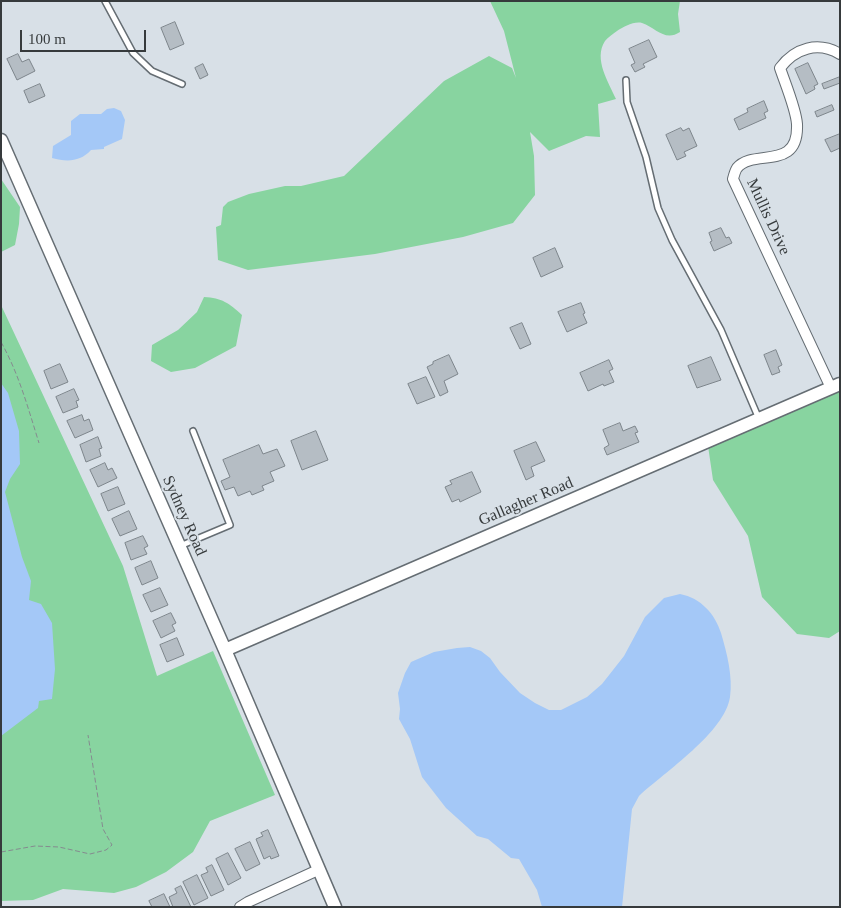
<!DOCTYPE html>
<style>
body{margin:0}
#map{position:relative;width:841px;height:908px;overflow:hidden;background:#d8e0e7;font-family:Georgia,serif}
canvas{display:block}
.frame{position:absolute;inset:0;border:2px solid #363a3c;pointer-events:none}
.scale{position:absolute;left:20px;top:30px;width:126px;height:22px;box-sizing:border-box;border:2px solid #363a3c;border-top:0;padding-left:6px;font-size:15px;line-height:18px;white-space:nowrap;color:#363a3c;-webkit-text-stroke:4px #d8e0e7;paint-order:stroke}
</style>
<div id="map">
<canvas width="841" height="908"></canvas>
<div class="frame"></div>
<div class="scale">100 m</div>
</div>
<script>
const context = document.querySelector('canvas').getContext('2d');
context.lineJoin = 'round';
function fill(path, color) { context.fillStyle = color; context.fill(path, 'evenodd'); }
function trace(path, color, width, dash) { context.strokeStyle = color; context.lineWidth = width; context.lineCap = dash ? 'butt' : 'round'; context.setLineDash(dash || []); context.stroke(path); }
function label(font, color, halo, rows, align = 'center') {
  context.font = font + ' Georgia,serif'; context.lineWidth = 4; context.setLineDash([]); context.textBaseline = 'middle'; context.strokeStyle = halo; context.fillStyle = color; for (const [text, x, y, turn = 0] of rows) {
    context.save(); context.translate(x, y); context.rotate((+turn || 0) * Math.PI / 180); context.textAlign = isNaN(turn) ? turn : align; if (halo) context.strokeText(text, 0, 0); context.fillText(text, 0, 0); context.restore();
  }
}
fill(new Path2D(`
 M490 1H680L678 14 680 32C665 42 656 28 642 23 634 21 623 27 617 31 613 34 608 37 605 41 593 59 609 83 616 99L598 104 600 137 586 136 549 151 530 132 534 156 535 195 513 223 463 237 375 254 248 270 218 260 216 227 221 225 223 207 228 202 249 194 285 186H301L344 176 444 81 489 56 512 68 516 78 504 31Z
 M1 179 20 207 19 224 15 245 1 252Z
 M204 297C222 298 229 303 242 315L236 346 195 368 171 372 151 361 152 345 178 330 197 312Z
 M1 305 123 566 157 676 213 651 275 795 210 821 193 852 166 872 136 887 114 893 63 889 33 900 1 901Z
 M840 391V631L829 638 797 634 762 597 748 536 713 480 708 446Z`), '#88d4a0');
fill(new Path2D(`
 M114 108 121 111 125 120 122 139 104 147V149L91 150C80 162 67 162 52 158L53 146 71 135V121L80 114H101L107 109Z
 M1 383 8 393 19 431 20 464 10 479 5 492 22 557 31 581 29 600 41 604 52 623 55 669 52 699 39 701 38 708 1 736Z
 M680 594C701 598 715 614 721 633 727 653 733 677 730 697 725 732 665 772 639 796L632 809 622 907H542L537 890 519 859 511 858 488 839 477 836 446 808 422 777 410 739 399 719 400 709 398 693 405 673 411 662 434 652 457 648 470 647 481 651 490 658 500 672 520 693 535 703 549 710H561L587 697 602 684 624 656 645 617 664 598Z`), '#a4c8f7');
const building = new Path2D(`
 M175 22 184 44 170 50 161 28Z
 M649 40 657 57 643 64 645 67 635 72 631 65 635 63 629 49Z
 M18 54 22 62 29 59 35 71 17 80 7 59Z
 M808 63 818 84 814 86 815 89 806 94 795 69Z
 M203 64 208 75 200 79 195 68Z
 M840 77V83L824 89 822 84Z
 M40 84 45 96 29 103 24 91Z
 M764 101 768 111 764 113 766 118 739 130 734 119 748 112 747 109Z
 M832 105 834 110 817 117 815 112Z
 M681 128 683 131 689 128 697 146 684 152 686 156 677 160 666 135Z
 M840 134V148L831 152 825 140Z
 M721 228 726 238 729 237 732 243 714 251 710 242 712 241 709 233Z
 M555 248 563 267 541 277 533 258Z
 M581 303 585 313 583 314 587 323 567 332 558 312Z
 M522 323 531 344 520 349 510 328Z
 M776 350 782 365 778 367 780 372 772 375 764 355Z
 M449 355 458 374 444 381 448 392 440 396 427 367 433 364V362Z
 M711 357 721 380 697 388 688 366Z
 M609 360 613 369 609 371 614 382 604 386 603 384 588 391 580 373Z
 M60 364 68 382 51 389 44 371Z
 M426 377 435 397 417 404 408 384Z
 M74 389 79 400 76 401 78 407 63 413 56 397Z
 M82 415 84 421 89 419 93 430 75 438 67 421Z
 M620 423 623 431 635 426 638 432 635 433 639 442 607 455 604 448 609 445 603 430Z
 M316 431 328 460 302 470 291 441Z
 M98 437 102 448 99 449 101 456 86 462 80 445Z
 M536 442 545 461 531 467 534 476 526 480 514 451Z
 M259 445 263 454 277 449 285 466 270 472 274 481 262 486 264 490 252 495 250 491 238 496 234 487 225 490 221 481 230 477 223 460Z
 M105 463 108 470 112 468 117 478 98 487 90 470Z
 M472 472 481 492 460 502 459 499 452 502 445 487 452 484 450 481Z
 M118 487 125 504 108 511 101 494Z
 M129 511 137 529 120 536 112 519Z
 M143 536 148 546 144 548 147 554 131 560 125 543Z
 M151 561 158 578 142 585 135 568Z
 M160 588 168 605 151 612 143 595Z
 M171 613 176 623 172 625 175 631 161 638 153 621Z
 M177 638 184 655 167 662 160 645Z
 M268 830 279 856 271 859 270 856 264 859 256 839 263 836 261 833Z
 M250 842 260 864 246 871 235 849Z
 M228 853 241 878 228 885 216 859Z
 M212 865 224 890 211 896 201 875 208 872 206 868Z
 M197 875 208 898 194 905 183 882Z
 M181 886 191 907H173L169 897 177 893 175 889Z
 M164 894 170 907H152L149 901Z`);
fill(building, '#b5bdc4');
trace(building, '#7d858b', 1);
const service = new Path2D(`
 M105 1 133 53 152 71 182 84
 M626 80 627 102 646 157 658 208 672 240 721 330 759 419
 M180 546 230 525 193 431`);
const minor = new Path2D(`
 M831 388 733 179C734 175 735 171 737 168 754 148 799 172 797 124 796 109 785 83 780 68 795 48 818 41 840 54
 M240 907 248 902 318 870`);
const tertiary = new Path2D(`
 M1 140 225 650 335 907
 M225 650 840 384`);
trace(service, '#656d73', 8);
trace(minor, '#656d73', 12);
trace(tertiary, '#656d73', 15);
trace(new Path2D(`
 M1 342C19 374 28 408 39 443
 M1 852 35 846 59 847 90 854 106 850 112 845 103 829 88 735`), '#858a8f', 1, [5, 2.5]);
trace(service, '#fff', 5);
trace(minor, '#fff', 10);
trace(tertiary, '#fff', 12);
label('16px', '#363a3c', '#d8e0e7', [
 ["Mullis Drive",768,217,65],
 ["Gallagher Road",526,502,-23],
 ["Sydney Road",184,516,66]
]);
</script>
